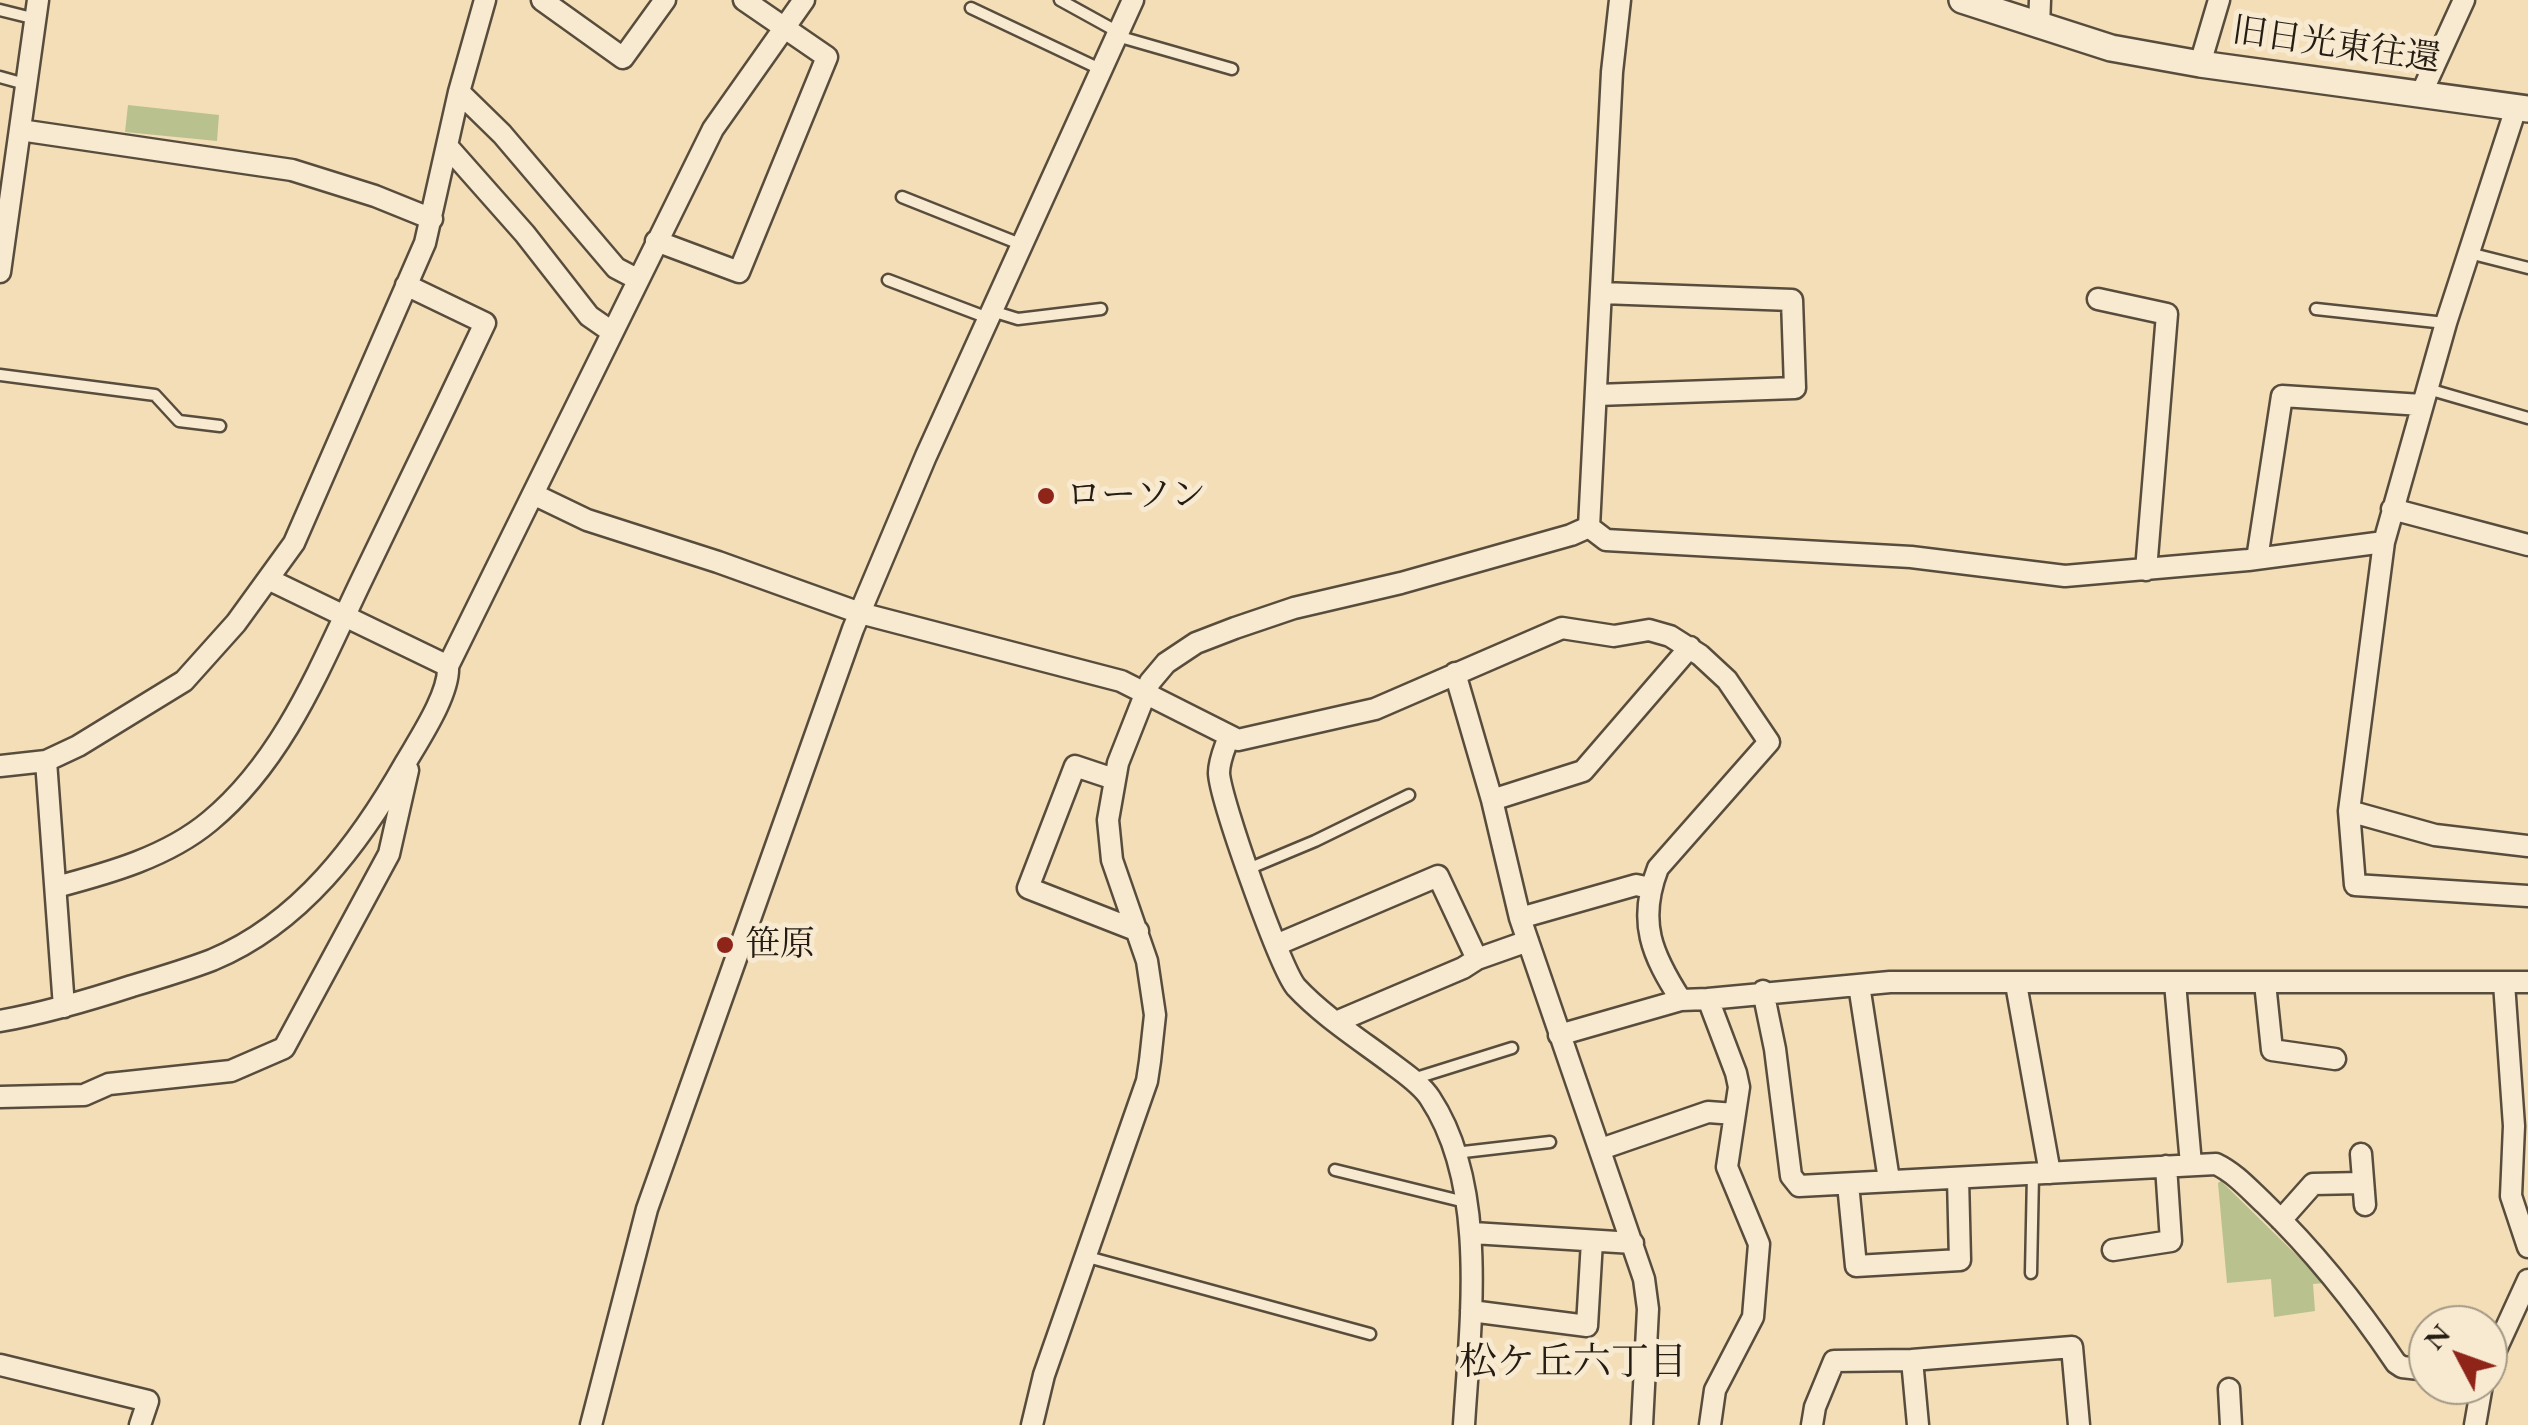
<!DOCTYPE html>
<meta charset="utf-8">
<style>
body{margin:0}
#map{position:relative;width:2528px;height:1425px;overflow:hidden;background:#f3deb7;font-family:"EB Garamond",serif}
canvas{display:block}
.north{position:absolute;left:2408px;top:1305px;width:100px;height:100px;box-sizing:border-box;background:#f7ead0;border:2px solid #a39885;border-radius:50%;rotate:311deg;font-size:28px;font-weight:700;line-height:40px;text-align:center;color:#251d14}
.north::after{content:'';display:block;margin:auto;width:35px;height:45px;background:#8f2418;clip-path:polygon(50% 0,100% 100%,50% 72%,0 100%)}
</style>
<div id="map">
<canvas width="2528" height="1425"></canvas>
<div class="north">N</div>
</div>
<script>
const context = document.querySelector('canvas').getContext('2d');
context.lineJoin = 'round';
function fill(path, color) { context.fillStyle = color; context.fill(path, 'evenodd'); }
function trace(path, color, width, dash) { context.strokeStyle = color; context.lineWidth = width; context.lineCap = dash ? 'butt' : 'round'; context.setLineDash(dash || []); context.stroke(path); }
function label(font, color, halo, rows, align = 'center') {
  context.font = font + ' "EB Garamond","Noto Serif JP",serif'; context.lineWidth = 10; context.setLineDash([]); context.textBaseline = 'middle'; context.strokeStyle = halo; context.fillStyle = color; for (const [text, x, y, turn = 0] of rows) {
    context.save(); context.translate(x, y); context.rotate((+turn || 0) * Math.PI / 180); context.textAlign = isNaN(turn) ? turn : align; if (halo) context.strokeText(text, 0, 0); context.fillText(text, 0, 0); context.restore();
  }
}
fill(new Path2D(`
 M128 105 219 115 217 141 125 132Z
 M2221 1181 2325 1283 2313 1284 2315 1311 2274 1317 2271 1279 2227 1283 2218 1183Z`), '#b9c18f');
const service = new Path2D(`
 M1060 0 1118 32
 M971 8 1100 69
 M0 10 36 19
 M1117 36 1232 69
 M0 77 25 84
 M902 197 1020 244
 M2469 253 2528 268
 M888 280 988 318
 M2316 309 2445 323
 M992 311 1018 319 1101 309
 M0 375 155 395 179 421 220 426
 M2428 389 2528 418
 M1248 869 1315 841 1409 795
 M1413 1079 1512 1048
 M1455 1153 1550 1142
 M1335 1170 1465 1202
 M1084 1256 1370 1334
 M2031 1273 2033 1174`);
const minor = new Path2D(`
 M542 0 623 58 665 0
 M2039 27 2040 0
 M2200 64 2219 0
 M459 92 502 134 616 268 637 279
 M2422 92 2464 0
 M20 130 292 170 375 196 432 219
 M448 147 525 234 589 316 612 332
 M656 241 739 272 827 57 744 0
 M0 272 38 0
 M2098 299 2167 314 2146 570
 M1597 395 1795 388 1792 300 1602 293
 M533 494 587 520 718 562 860 613 1121 681 1238 740 1375 709 1562 628 1614 636 1649 630 1670 636 1700 655 1727 680 1769 742 1658 868C1637 922 1652 955 1681 1000
 M2392 509 2528 545
 M1589 527 1612 72 1620 0
 M2384 542 2349 811 2435 835 2528 846
 M2257 559 2282 396 2422 405
 M270 580 448 666
 M1455 673 1492 800 1520 918 1644 1279 1648 1309 1642 1425
 M1229 736C1225 748 1219 760 1219 773 1220 799 1280 968 1296 987 1323 1016 1359 1039 1391 1063 1404 1073 1421 1084 1430 1098 1489 1187 1470 1325 1464 1425
 M46 761 64 1007
 M0 766 46 761 78 746 184 681 236 623 294 543 425 243 459 92 485 0
 M1114 779 1075 766 1028 888 1138 931
 M1492 800 1583 771 1690 647
 M2349 811 2355 885 2528 896
 M56 887C109 873 167 857 210 821 287 757 323 659 366 571 406 488 446 406 485 323L406 285
 M1520 918 1636 885 1650 888
 M1276 945 1438 876 1477 959
 M2175 983 2191 1164
 M2265 983 2272 1050 2335 1059
 M2504 983 2514 1126 2511 1196 2528 1247
 M2016 984 2050 1173
 M1859 985 1889 1180
 M1763 991 1775 1049 1791 1176 1799 1186 2216 1164C2235 1173 2249 1189 2265 1204 2315 1252 2357 1305 2396 1363L2402 1367 2428 1370
 M1708 999 1890 982H2528
 M0 1021C45 1013 89 1000 132 986 159 978 186 970 212 960 301 923 360 843 406 762 420 738 450 693 448 666L713 129 804 0
 M1336 1022 1463 968 1477 959 1528 941
 M1559 1035 1681 1000 1708 999 1736 1073 1739 1087 1727 1167 1759 1244 1753 1317 1715 1390 1710 1425
 M0 1097 84 1095 109 1084 231 1071 284 1048 389 854 408 770
 M1601 1149 1708 1112 1735 1114
 M2361 1154 2365 1205
 M1848 1184 1856 1266 1960 1260 1958 1178
 M2281 1220 2313 1184 2361 1183
 M1473 1233 1633 1243
 M2113 1250 2171 1241 2166 1166
 M1471 1311 1587 1326 1592 1241
 M1912 1360 2072 1347 2079 1425
 M0 1365 148 1401 140 1425
 M2488 1367 2528 1280
 M2229 1389 2231 1425
 M591 1425 647 1209 853 629 926 456 1133 0
 M1032 1425 1044 1375 1147 1081 1150 1061 1155 1015 1147 961 1112 860 1108 820 1118 763 1150 682 1166 663 1196 643 1235 628 1294 608 1401 583 1571 535 1589 527 1606 540 1911 557 2065 576 2248 560 2384 542 2446 323 2516 108
 M1812 1425 1815 1407 1834 1361 1912 1360 1918 1425
 M2475 1425 2482 1385`);
const tertiary = new Path2D(`
 M1962 0 2111 48 2200 64 2528 109`);
trace(service, '#584d3d', 15);
trace(minor, '#584d3d', 25);
trace(tertiary, '#584d3d', 30);
trace(service, '#f7ead0', 10);
trace(minor, '#f7ead0', 20);
trace(tertiary, '#f7ead0', 25);
for (const [x, y, r, color] of [
 [1046,496,10,"#8f2418"],
 [725,945,10,"#8f2418"]
]) { const dot = new Path2D(); dot.arc(x, y, r, 0, 2 * Math.PI); context.fillStyle = color; context.fill(dot); trace(dot, '#f7ead0', 4); }
label('35px', '#251d14', '#f7ead0', [
 ["旧日光東往還",2336,46,8]
]);
label('35px', '#251d14', '#f7ead0', [
 ["ローソン",1066,496],
 ["笹原",745,945]
], 'left');
label('38px', '#251d14', '#f7ead0', [
 ["松ケ丘六丁目",1573,1364]
]);
</script>
